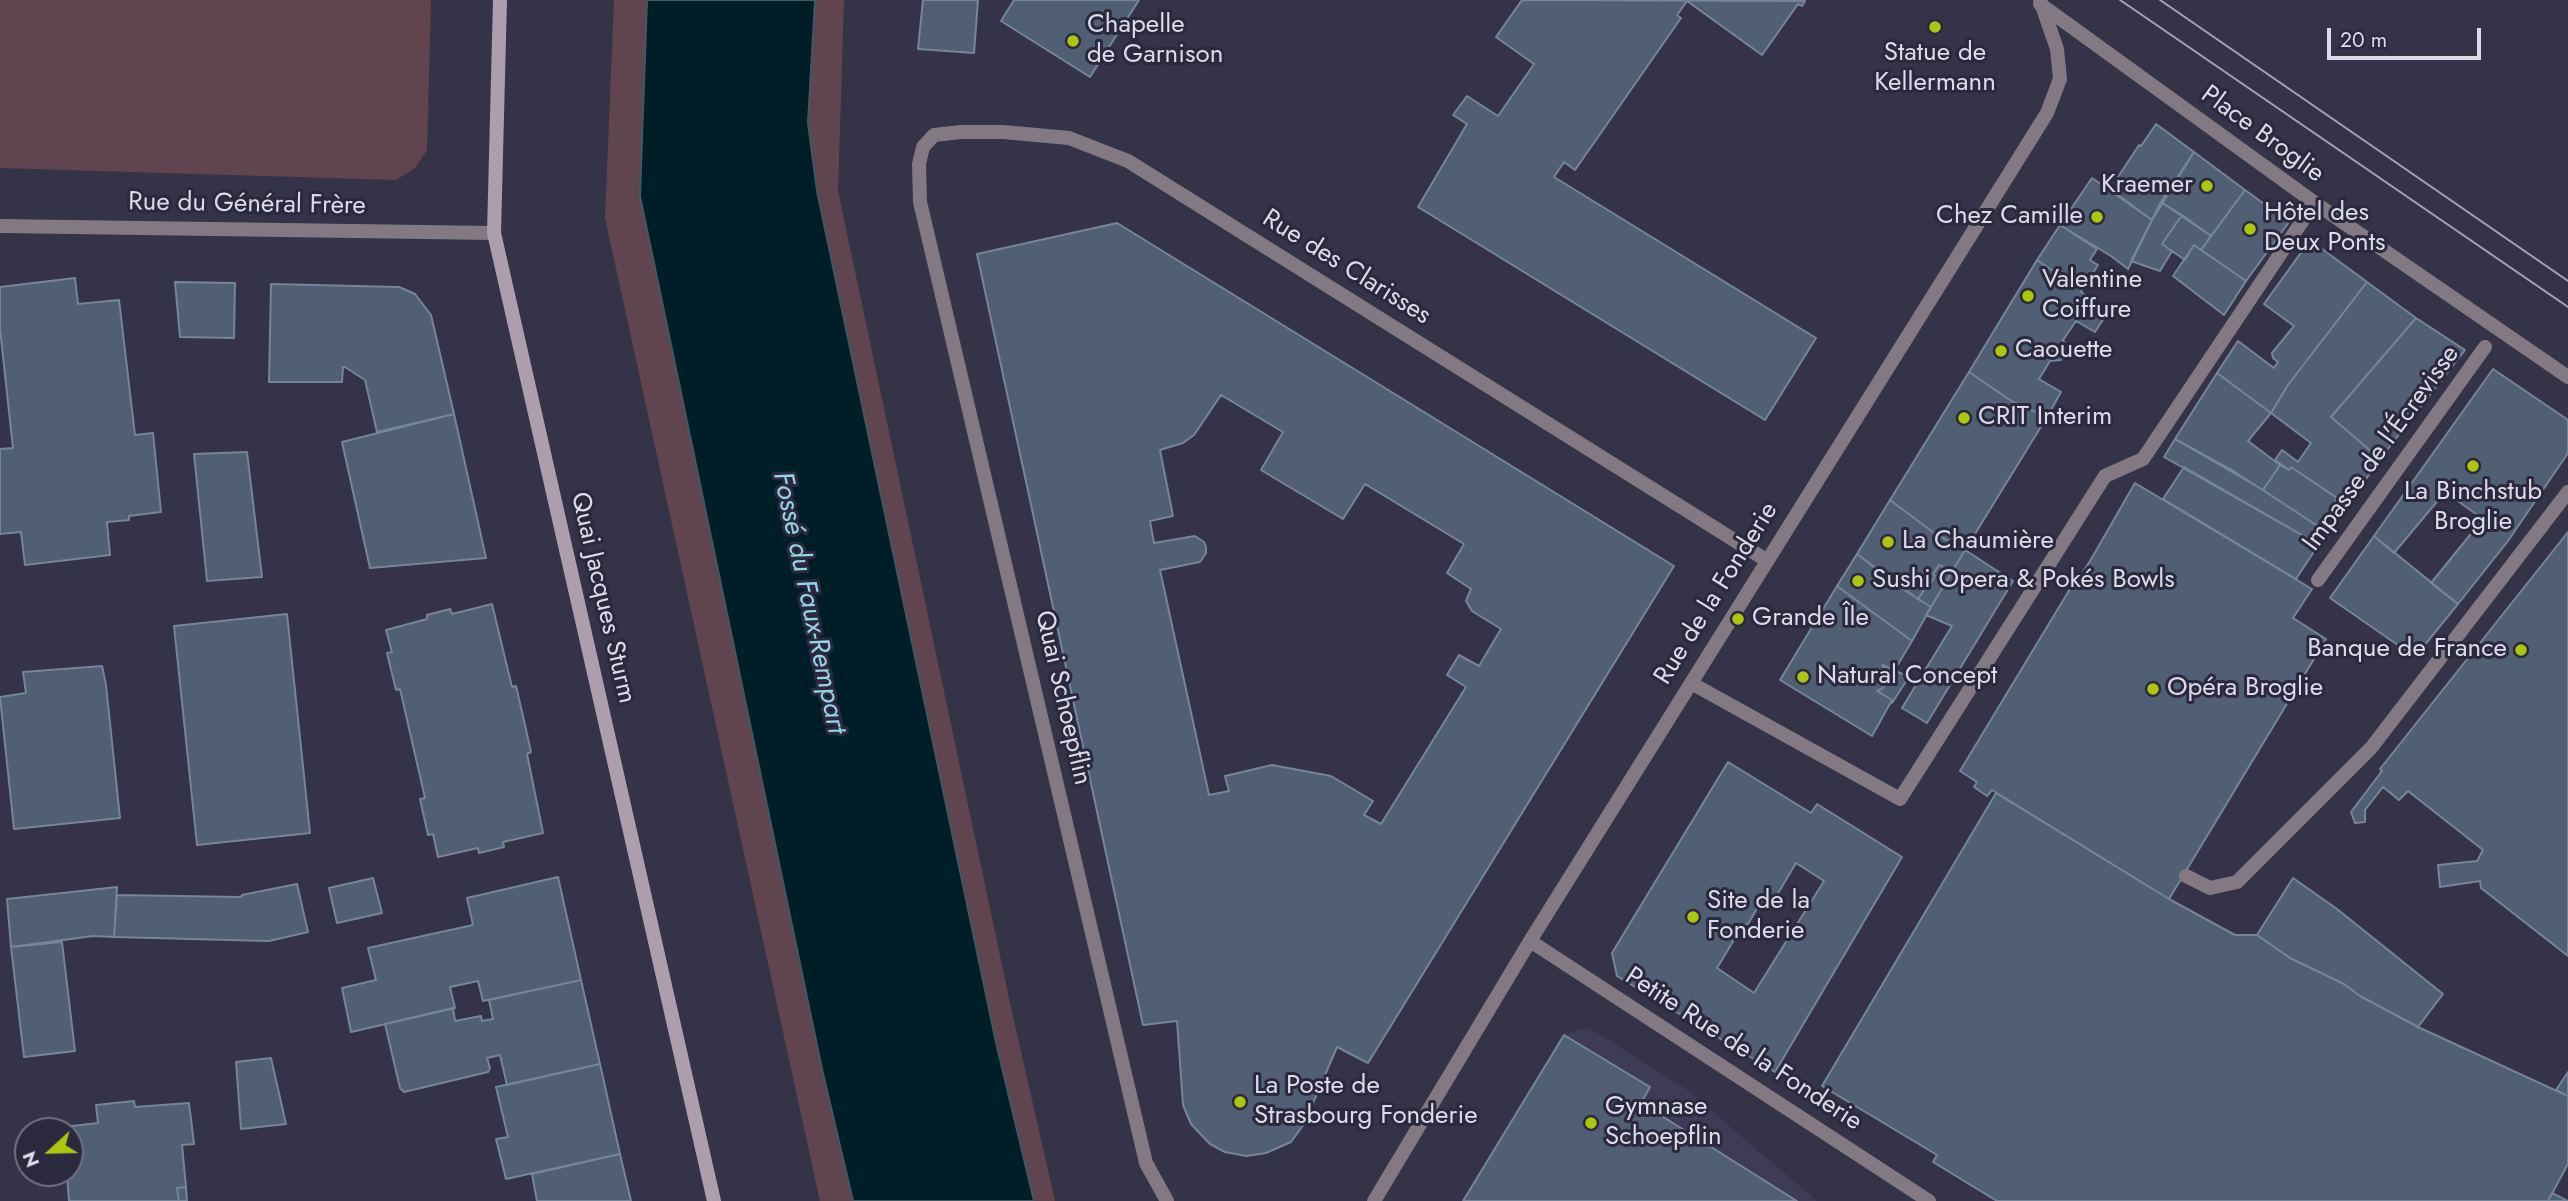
<!DOCTYPE html>
<meta charset="utf-8">
<style>
body{margin:0}
#map{position:relative;width:2568px;height:1201px;overflow:hidden;background:#353348;font-family:Jost,sans-serif}
canvas{display:block}
.north{position:absolute;left:14px;top:1117px;width:70px;height:70px;box-sizing:border-box;background:#2b293d;border:2px solid #727082;border-radius:50%;rotate:248deg;font-size:19px;font-weight:700;line-height:28px;text-align:center;color:#dcdbe9}
.north::after{content:'';display:block;margin:auto;width:24px;height:32px;background:#adc60e;clip-path:polygon(50% 0,100% 100%,50% 72%,0 100%)}
.scale{position:absolute;left:2327px;top:28px;width:154px;height:32px;box-sizing:border-box;border:4px solid #dcdbe9;border-top:0;padding-left:9px;font-size:21px;line-height:24px;white-space:nowrap;color:#dcdbe9;-webkit-text-stroke:5px #2b293d;paint-order:stroke}
</style>
<div id="map">
<canvas width="2568" height="1201"></canvas>
<div class="north">N</div>
<div class="scale">20 m</div>
</div>
<script>
const context = document.querySelector('canvas').getContext('2d');
context.lineJoin = 'round';
function fill(path, color) { context.fillStyle = color; context.fill(path, 'evenodd'); }
function trace(path, color, width, dash) { context.strokeStyle = color; context.lineWidth = width; context.lineCap = dash ? 'butt' : 'round'; context.setLineDash(dash || []); context.stroke(path); }
function label(font, color, halo, rows, align = 'center') {
  context.font = font + ' Jost,sans-serif'; context.lineWidth = 6; context.setLineDash([]); context.textBaseline = 'middle'; context.strokeStyle = halo; context.fillStyle = color; for (const [text, x, y, turn = 0] of rows) {
    context.save(); context.translate(x, y); context.rotate((+turn || 0) * Math.PI / 180); context.textAlign = isNaN(turn) ? turn : align; if (halo) context.strokeText(text, 0, 0); context.fillText(text, 0, 0); context.restore();
  }
}
fill(new Path2D(`
 M1588 1027 1686 1089 1817 1201H1463L1564 1035Z`), '#3e3b56');
fill(new Path2D(`
 M0 0H431L427 150 415 168 396 180 0 168Z
 M614 0H647L640 196 822 1069 853 1201H820L605 218Z
 M815 0H844L838 191 1010 1003 1055 1201H1034L997 1047 817 191 808 123Z`), '#60454e');
const water = new Path2D(`
 M647 0H815L808 123 817 191 997 1047 1034 1201H853L822 1069 640 196Z`);
fill(water, '#001e27');
trace(water, '#425761', 2);
const building = new Path2D(`
 M923 0H978L974 53 918 49Z
 M1014 0H1139L1090 77 1001 21Z
 M1522 0 1805 1 1802 6 1798 4 1762 55 1687 1 1677 15 1681 18 1575 170 1564 162 1554 177 1816 338 1765 420 1418 207 1467 124 1453 115 1467 96 1498 116 1534 64 1496 37Z
 M2156 124 2194 152 2152 220 2114 192 2120 181 2116 180 2139 145 2141 146Z
 M2194 152 2245 190 2211 236 2161 202Z
 M2092 178 2152 220 2128 269 2111 256 2060 225Z
 M2245 190 2289 222 2246 281 2201 250Z
 M2161 202 2182 215 2162 244 2172 251 2160 271 2131 261Z
 M2182 215 2211 236 2201 250 2194 245 2185 260 2162 244Z
 M1117 223 1674 566 1368 1063 1337 1047 1304 1124 1291 1142 1266 1153 1246 1156 1225 1152 1210 1144 1191 1124 1183 1105 1177 1021 1143 1025 977 254ZM1221 395 1283 432 1261 470 1343 519 1365 484 1464 544 1447 573 1471 589 1466 601 1472 611 1501 629 1479 666 1459 655 1447 675 1466 687 1381 824 1364 815 1373 801 1331 776 1272 765 1225 776 1229 791 1209 795 1160 570 1200 562 1206 553V547L1204 542 1195 536 1154 543 1150 521 1173 516 1160 450 1183 443 1194 435Z
 M2060 225 2097 249 2090 260 2098 265 2082 290 2037 260Z
 M2310 240 2367 282 2288 385 2271 413 2217 373 2238 341 2274 368 2278 362 2273 358 2272 353 2294 326 2264 304Z
 M2194 245 2246 281 2224 315 2173 276Z
 M2037 260 2082 290 2081 292 2108 312 2095 332 2076 321 2063 340 2068 348 2061 360 2050 361 2039 379 2061 392 2047 417 2013 402 1969 372Z
 M75 278 78 304 119 300 135 435 153 433 161 512 129 516V520L107 522 110 555 25 565 21 532 0 534V449L13 448 0 329V287Z
 M175 282 235 283 234 338 180 337Z
 M2367 282 2416 318 2331 417 2380 459 2348 505 2291 467 2289 470 2275 460 2282 450 2298 462 2311 443 2271 413 2288 385Z
 M271 284 399 287 415 294 431 315 454 414 377 432 365 380 345 367H343L342 382H269Z
 M2416 318 2465 350 2380 459 2331 417Z
 M2493 369 2568 420V453L2508 541 2458 604 2431 583 2483 519 2445 492 2394 553 2374 536Z
 M1969 372 2013 402 2047 417 1965 550 1934 533 1890 500Z
 M2217 373 2271 413 2248 441 2280 465 2263 490 2175 439Z
 M454 414 486 558 370 568 342 442Z
 M2175 439 2235 472 2330 534 2321 546 2164 457Z
 M247 452 262 577 207 581 194 454Z
 M2280 465 2289 470 2291 467 2337 498 2319 527 2263 490Z
 M2184 467 2321 546 2319 549 2317 547 2296 579 2163 499Z
 M2135 483 2312 589 2293 618 2326 639 2169 899 1992 790 1987 796 1974 787 1977 782 1960 771 2079 574 2081 575 2090 561Z
 M1890 500 1934 533 1965 550 1952 572 1939 565 1933 574 1935 576 1931 583 1929 582 1918 599 1857 554Z
 M2568 532V956L2481 888 2480 881 2440 887 2438 865 2477 861 2483 850 2408 791 2399 800 2383 787 2365 810V822L2355 823 2351 812 2382 771 2380 769Z
 M2374 536 2458 604 2415 657 2330 598Z
 M1965 550 2013 581 1927 723 1902 708 1952 626 1926 615Z
 M1857 554 1901 588 1931 607 1912 641 1837 586Z
 M1939 565 1952 572 1931 607 1918 599 1929 582 1931 583 1935 576 1933 574Z
 M1837 586 1912 641 1894 671 1882 666 1888 669 1890 676 1883 688 1877 691 1892 700 1872 736 1780 680Z
 M492 604 512 687 516 686 525 725 531 752 527 754 543 833 503 842 504 847 479 853 478 848 438 857 433 834 428 835 420 799 425 798 400 689 396 690 387 653 392 652 386 630 427 619V615L450 609 452 614Z
 M287 614 310 833 197 845 174 626Z
 M1883 665 1909 677 1892 703V700L1877 691 1883 688 1890 676 1888 669Z
 M102 666 106 685 120 818 14 829 0 697 26 693 23 672Z
 M1728 762 1811 813 1817 804 1902 857 1775 1072 1617 976 1612 953ZM1796 863 1824 881 1754 993 1717 968 1743 925 1748 924 1759 905 1768 910Z
 M1996 793 2169 899 2235 935H2257L2290 958 2344 984 2360 996 2418 1027 2568 1096V1164L2548 1201H1997L1933 1162 1937 1155 1822 1086Z
 M558 877 581 980 483 1001 478 981 450 987 455 1008 351 1032 342 988 376 980 368 948 473 925 467 898Z
 M373 878 382 913 337 923 329 888Z
 M2293 878 2337 909 2443 994 2418 1027 2360 996 2344 984 2290 958 2257 935Z
 M297 884 308 932 269 941 114 937 117 895 241 897 242 895Z
 M117 887 114 937 93 936 11 947 7 899Z
 M62 942 75 1051 24 1057 11 947Z
 M581 980 600 1064 507 1085 500 1055 487 1058 490 1068 488 1072 404 1092 400 1088 385 1024 453 1008 455 1021 481 1016 482 1021 493 1019 489 1000Z
 M1564 1035 1650 1087 1641 1103 1797 1201H1463Z
 M271 1058 286 1124 241 1129 236 1062Z
 M600 1064 620 1154 506 1179 496 1139 508 1137 496 1087Z
 M2568 1072V1096L2556 1090Z
 M134 1101 135 1107 189 1103 194 1144 182 1145 186 1187 177 1188 179 1201H69L67 1173H70V1131H63V1127L98 1123 96 1105Z
 M620 1154 631 1201H537L532 1174Z
 M186 1187 187 1201H179L177 1188Z
 M2552 1193 2568 1201H2548Z`);
fill(building, '#505f73');
trace(building, '#75859a', 2);
trace(new Path2D(`
 M2040 4 2315 203 2568 377
 M0 226 494 233
 M2318 580 2485 347
 M1691 683 1900 799 2105 476 2143 459 2303 220
 M2186 876 2210 888 2237 882 2371 748 2568 492
 M1530 941 1929 1201
 M1167 1201 1146 1163 920 202 919 164 923 147 934 135 961 132H1003L1069 138 1128 161 1766 560
 M1374 1201 1530 941 2047 113 2060 79 2057 49 2040 0`), '#827982', 14);
trace(new Path2D(`
 M500 0 494 233 714 1201`), '#ac9ead', 14);
trace(new Path2D(`
 M2120 0 2568 307
 M2160 0 2568 281`), '#a2a1b1', 2);
for (const [x, y, r, color] of [
 [1935,27,7,"#adc60e"],
 [1073,41,7,"#adc60e"],
 [2207,186,7,"#adc60e"],
 [2097,217,7,"#adc60e"],
 [2250,229,7,"#adc60e"],
 [2028,296,7,"#adc60e"],
 [2001,351,7,"#adc60e"],
 [1964,418,7,"#adc60e"],
 [2473,466,7,"#adc60e"],
 [1888,542,7,"#adc60e"],
 [1858,581,7,"#adc60e"],
 [1738,619,7,"#adc60e"],
 [2521,650,7,"#adc60e"],
 [1803,677,7,"#adc60e"],
 [2153,689,7,"#adc60e"],
 [1693,917,7,"#adc60e"],
 [1240,1102,7,"#adc60e"],
 [1591,1123,7,"#adc60e"]
]) { const dot = new Path2D(); dot.arc(x, y, r, 0, 2 * Math.PI); context.fillStyle = color; context.fill(dot); trace(dot, '#2b293d', 2.5); }
label('26px', '#dcdbe9', '#2b293d', [
 ["Chapelle",1087,26],
 ["de Garnison",1087,56],
 ["Statue de",1935,54,"center"],
 ["Kellermann",1935,84,"center"],
 ["Kraemer",2193,186,"right"],
 ["Hôtel des",2264,214],
 ["Deux Ponts",2264,244],
 ["Chez Camille",2083,217,"right"],
 ["Valentine",2042,281],
 ["Coiffure",2042,311],
 ["Caouette",2015,351],
 ["CRIT Interim",1978,418],
 ["La Binchstub",2473,493,"center"],
 ["Broglie",2473,523,"center"],
 ["La Chaumière",1902,542],
 ["Sushi Opera & Pokés Bowls",1872,581],
 ["Grande Île",1752,619],
 ["Banque de France",2507,650,"right"],
 ["Natural Concept",1817,677],
 ["Opéra Broglie",2167,689],
 ["Site de la",1707,902],
 ["Fonderie",1707,932],
 ["La Poste de",1254,1087],
 ["Strasbourg Fonderie",1254,1117],
 ["Gymnase",1605,1108],
 ["Schoepflin",1605,1138]
], 'left');
label('26px', '#dcdbe9', '#2b293d', [
 ["Place Broglie",2262,135,36],
 ["Rue du Général Frère",247,205,1],
 ["Rue des Clarisses",1346,268,32],
 ["Impasse de l'Écrevisse",2382,449,-54],
 ["Rue de la Fonderie",1717,594,-58],
 ["Quai Jacques Sturm",602,598,77],
 ["Quai Schoepflin",1062,698,77],
 ["Petite Rue de la Fonderie",1743,1050,33]
]);
label('italic 28px', '#94d3e8', '#2b293d', [
 ["Fossé du Faux-Rempart",808,603,78]
]);
</script>
